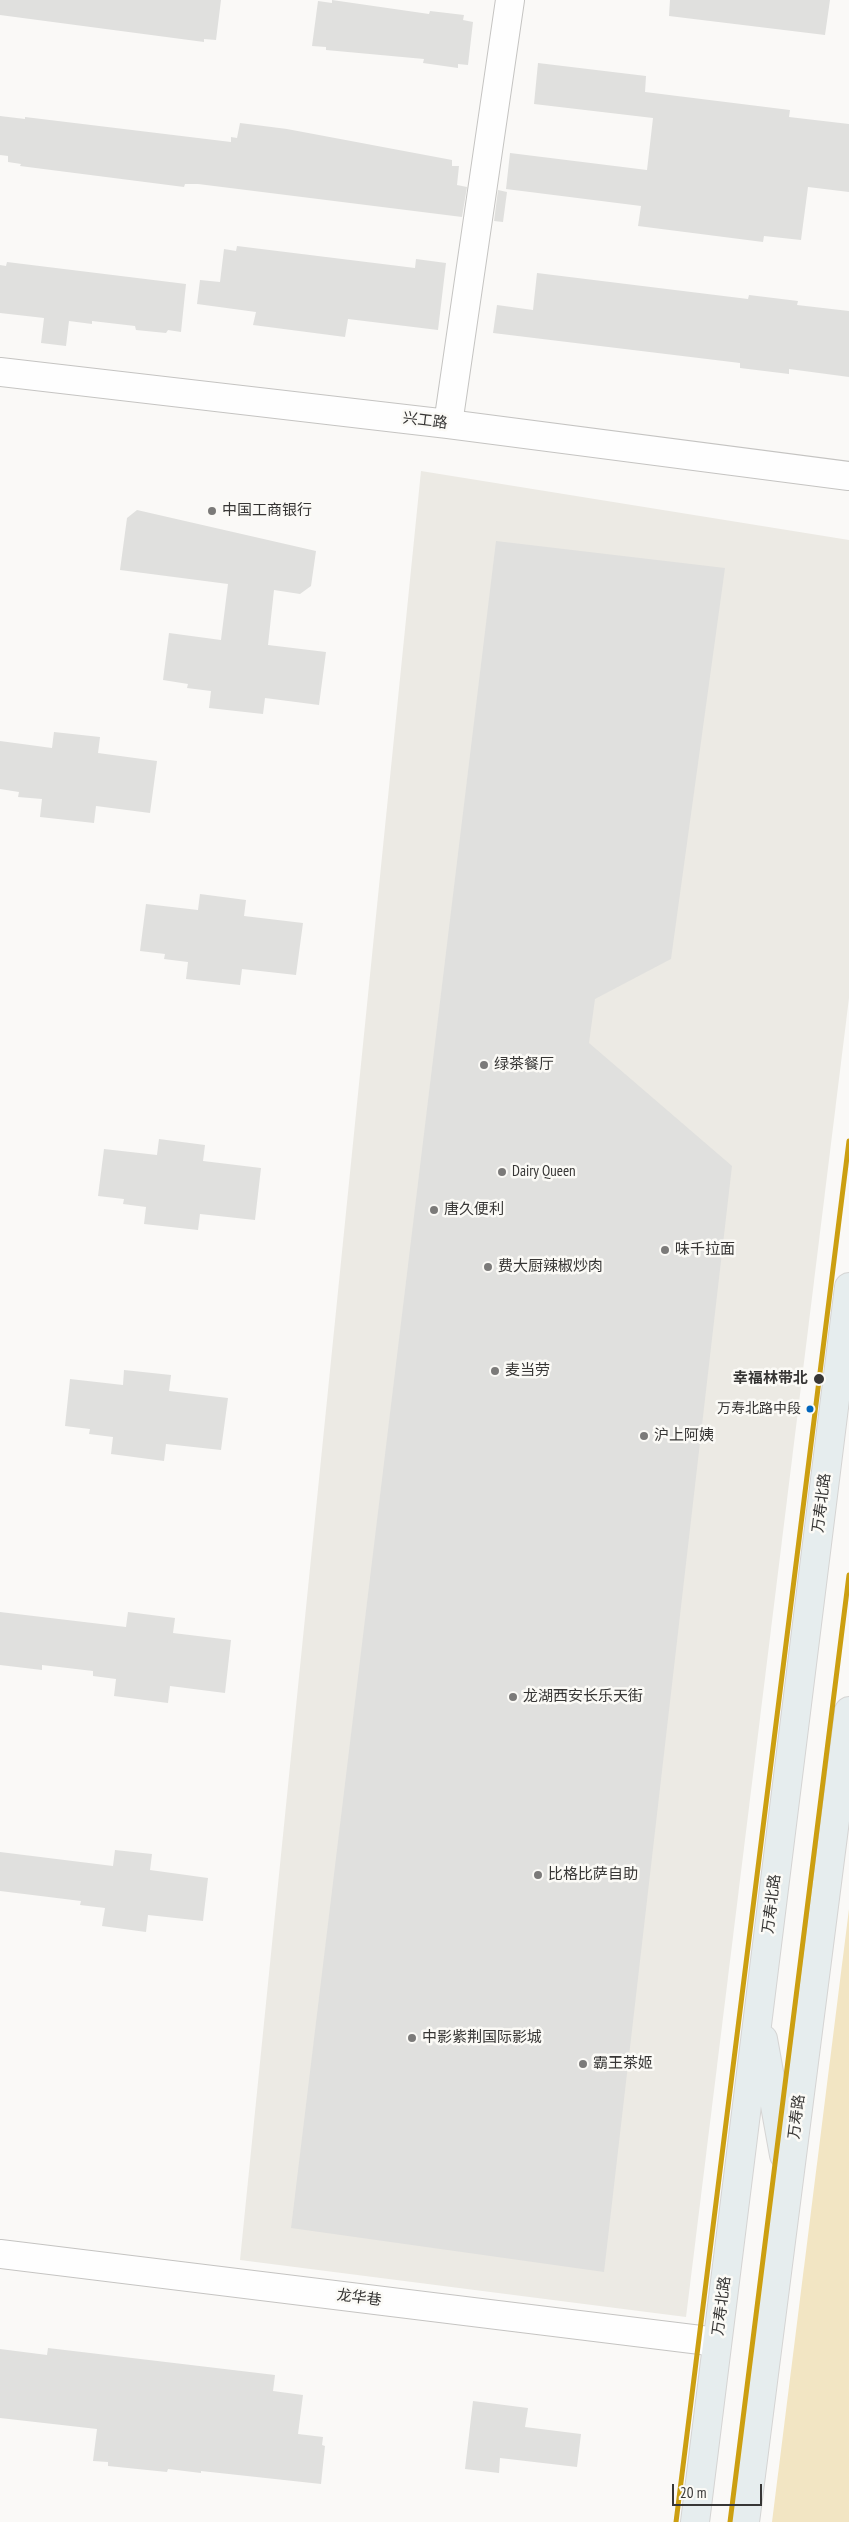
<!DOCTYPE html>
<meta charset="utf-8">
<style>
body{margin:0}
#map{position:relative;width:849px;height:2522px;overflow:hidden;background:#faf9f7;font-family:"PT Sans Narrow",sans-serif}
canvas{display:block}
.scale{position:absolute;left:672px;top:2484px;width:90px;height:22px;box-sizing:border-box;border:2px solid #373635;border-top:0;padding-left:6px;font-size:15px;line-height:18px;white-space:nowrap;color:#373635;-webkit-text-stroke:4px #fbfaf6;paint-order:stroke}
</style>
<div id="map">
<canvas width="849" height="2522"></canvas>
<div class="scale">20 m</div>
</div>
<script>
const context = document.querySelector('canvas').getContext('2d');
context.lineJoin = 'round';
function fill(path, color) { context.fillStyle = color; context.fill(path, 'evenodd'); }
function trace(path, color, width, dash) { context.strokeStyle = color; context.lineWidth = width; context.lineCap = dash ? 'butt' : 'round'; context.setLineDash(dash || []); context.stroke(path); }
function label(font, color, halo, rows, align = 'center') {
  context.font = font + ' "PT Sans Narrow","Noto Sans SC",sans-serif'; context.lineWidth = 5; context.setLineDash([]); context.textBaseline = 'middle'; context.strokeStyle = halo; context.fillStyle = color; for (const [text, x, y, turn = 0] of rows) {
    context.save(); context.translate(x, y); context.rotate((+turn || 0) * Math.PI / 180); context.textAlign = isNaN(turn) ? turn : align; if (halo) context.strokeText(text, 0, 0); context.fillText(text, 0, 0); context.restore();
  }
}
fill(new Path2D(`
 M421 471 849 540V998L686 2317 240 2260Z`), '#eceae4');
fill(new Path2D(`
 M849 1909V2522H772Z`), '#f2e5c3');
fill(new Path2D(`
 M0 0H221L216 40 204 39V42L0 15Z
 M332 0 429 14 430 11 464 15 463 20 473 22 468 65 458 64V68L423 63 424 59 326 50V47L312 46 318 1 332 3Z
 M670 0H830L825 35 669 16Z
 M538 63 646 76 645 92 790 110 789 117 849 124V192L808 187 801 240 764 236 763 242 638 226 641 206 506 189 510 153 647 170 653 118 534 104Z
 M0 116 25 119V117L231 142V137L237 138 240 123 287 129 452 160V166H459L457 185 467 187 462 217 198 184H185L184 187 20 166 21 164 8 162V156L0 155Z
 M498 190 507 192 503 222 494 221Z
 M237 246 415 268 416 259 446 263 438 330 348 319 345 337 253 325 256 312 197 304 200 280 220 282 224 249 236 251Z
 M7 262 186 284 181 332 168 330 166 333 136 330 135 326 92 321V324L69 321 66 346 41 343 44 318 0 313V265L6 266Z
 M537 273 748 299 749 295 798 301 797 305 849 311V377L789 369V374L740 368V363L493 333 497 305 533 310Z
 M137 510 316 551 311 586 300 594 274 590 268 645 326 652 319 705 265 698 263 714 209 708 211 691 187 688 188 684 163 680 169 633 221 640 228 584 120 570 127 518Z
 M496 541 725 568 671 959 595 999 589 1043 732 1166 604 2272 291 2228Z
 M54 732 100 737 98 753 157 761 150 813 96 806 94 823 40 817 42 799 18 797 19 792 0 789V741L52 748Z
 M200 894 246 900 244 916 303 923 296 975 242 969 240 985 186 979 188 962 164 959 165 954 140 951 146 904 198 910Z
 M159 1139 205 1145 203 1161 261 1168 255 1220 200 1214 198 1230 144 1224 146 1207 123 1204 124 1199 98 1196 104 1149 157 1155Z
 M124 1370 171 1375 169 1391 228 1398 221 1450 166 1444 164 1461 111 1454 113 1437 89 1434 90 1429 65 1426 70 1379 123 1385Z
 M0 1612 126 1627 128 1612 175 1618 173 1633 231 1640 225 1693 170 1686 168 1703 114 1696 116 1679 93 1676V1671L42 1665V1670L0 1665Z
 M115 1850 152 1854 150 1870 208 1878 203 1921 148 1915 146 1932 102 1926 105 1908 80 1905 81 1901 0 1891V1852L113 1866Z
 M48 2348 275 2375 273 2391 303 2395 298 2434 323 2437 322 2445 325 2446 321 2484 201 2471V2473L168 2469 167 2472 108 2466V2462L93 2461 97 2429 0 2418V2349L47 2355Z
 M473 2401 528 2408 525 2427 581 2434 577 2467 500 2458 499 2473 465 2469Z`), '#e0e0de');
const minor = new Path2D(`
 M0 372 448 424 849 476
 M448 424 510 0
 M0 2254 717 2342`);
const major = new Path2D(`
 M763 2039 784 2155
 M695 2522 849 1287
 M745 2522 849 1711`);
trace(minor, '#c5c4c2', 30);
trace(major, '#d5d4d3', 30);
trace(minor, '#fefefe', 28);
trace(major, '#e6edee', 28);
trace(new Path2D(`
 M676 2522 849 1141
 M730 2522 849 1575`), '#cc9f11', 5);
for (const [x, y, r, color] of [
 [212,511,5,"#7b7a79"],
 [484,1065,5,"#7b7a79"],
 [502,1172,5,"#7b7a79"],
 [434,1210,5,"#7b7a79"],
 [665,1250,5,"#7b7a79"],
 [488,1267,5,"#7b7a79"],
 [495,1371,5,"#7b7a79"],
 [819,1379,6,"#373635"],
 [810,1409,4.5,"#0065bd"],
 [644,1436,5,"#7b7a79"],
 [513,1697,5,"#7b7a79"],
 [538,1875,5,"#7b7a79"],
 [412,2038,5,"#7b7a79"],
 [583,2064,5,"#7b7a79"]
]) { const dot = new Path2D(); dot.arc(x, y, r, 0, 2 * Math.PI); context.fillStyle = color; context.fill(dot); trace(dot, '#fbfaf6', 2); }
label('14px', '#373635', '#fbfaf6', [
 ["万寿北路中段",801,1409]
], 'right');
label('15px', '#373635', '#fbfaf6', [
 ["兴工路",425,421,7],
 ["万寿北路",822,1503,-83],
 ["万寿北路",772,1904,-83],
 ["万寿路",797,2117,-83],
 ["龙华巷",359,2298,7],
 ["万寿北路",722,2306,-83]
]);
label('15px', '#373635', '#fbfaf6', [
 ["中国工商银行",222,511],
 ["绿茶餐厅",494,1065],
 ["Dairy Queen",512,1172],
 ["唐久便利",444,1210],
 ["味千拉面",675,1250],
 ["费大厨辣椒炒肉",498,1267],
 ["麦当劳",505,1371],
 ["沪上阿姨",654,1436],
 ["龙湖西安长乐天街",523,1697],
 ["比格比萨自助",548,1875],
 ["中影紫荆国际影城",422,2038],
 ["霸王茶姬",593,2064]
], 'left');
label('bold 15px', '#373635', '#fbfaf6', [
 ["幸福林带北",808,1379]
], 'right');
</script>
